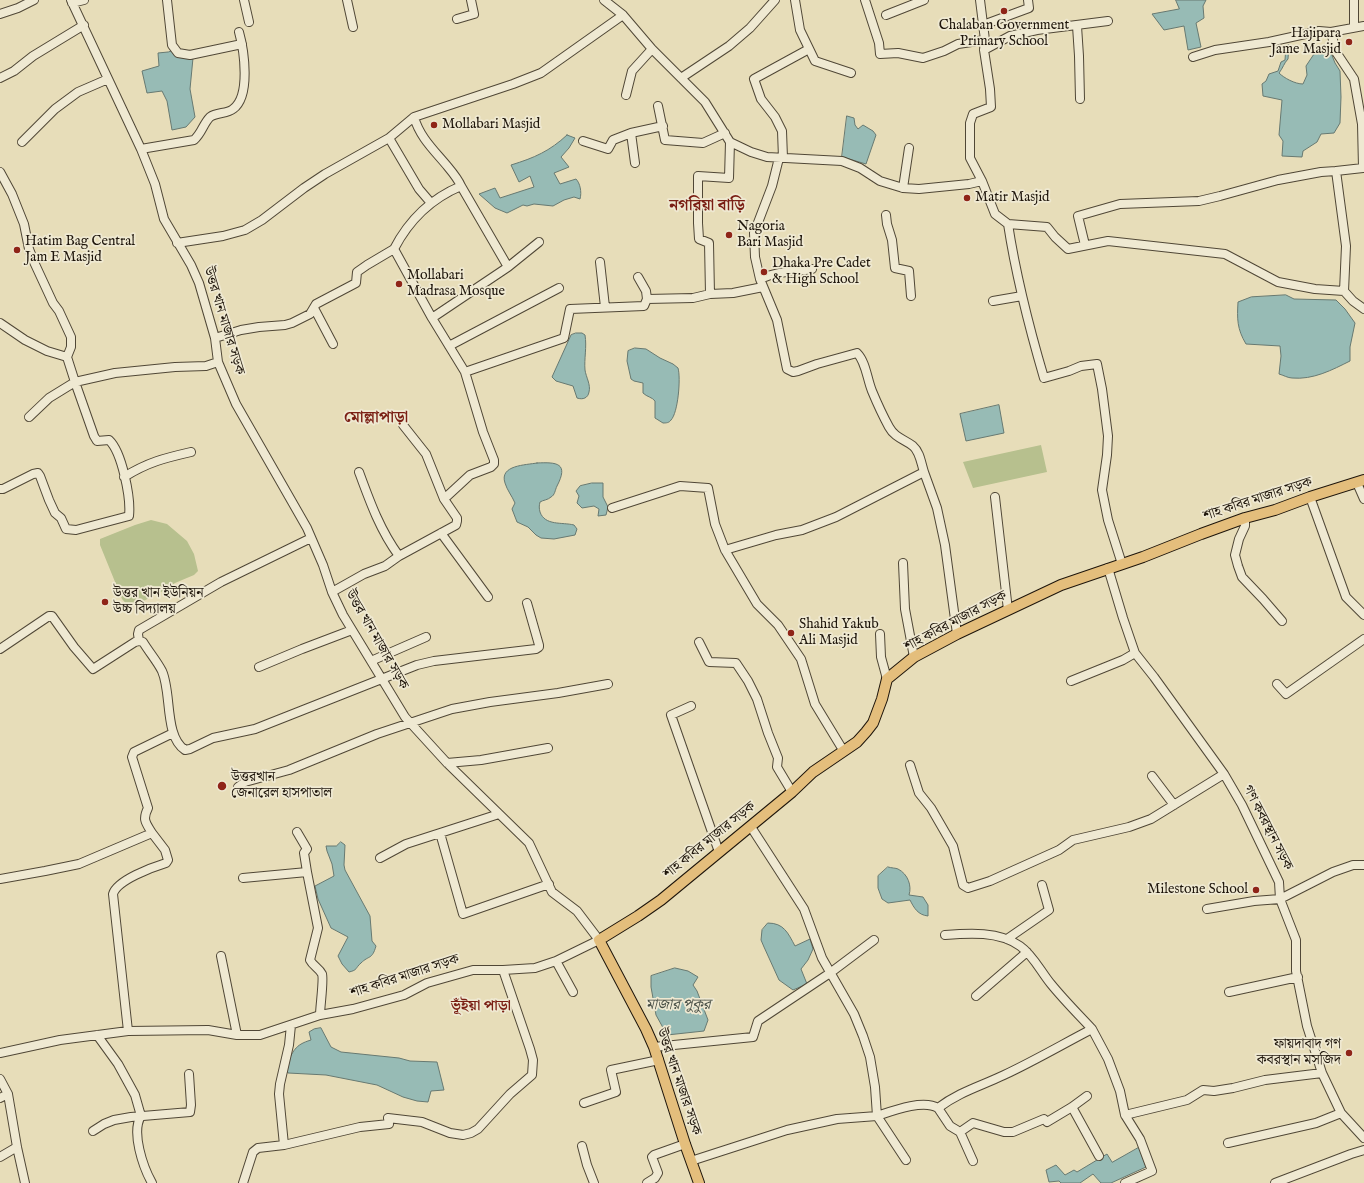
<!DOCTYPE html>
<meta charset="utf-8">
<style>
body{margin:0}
canvas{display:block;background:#e7ddb9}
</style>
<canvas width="1364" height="1183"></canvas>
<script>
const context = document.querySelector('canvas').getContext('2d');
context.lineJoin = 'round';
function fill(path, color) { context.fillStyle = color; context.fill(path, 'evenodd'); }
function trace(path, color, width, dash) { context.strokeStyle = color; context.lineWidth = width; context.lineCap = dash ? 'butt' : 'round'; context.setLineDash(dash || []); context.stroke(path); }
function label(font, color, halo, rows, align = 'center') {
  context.font = font + ' "IM FELL English","Noto Serif Bengali",serif'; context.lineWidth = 3.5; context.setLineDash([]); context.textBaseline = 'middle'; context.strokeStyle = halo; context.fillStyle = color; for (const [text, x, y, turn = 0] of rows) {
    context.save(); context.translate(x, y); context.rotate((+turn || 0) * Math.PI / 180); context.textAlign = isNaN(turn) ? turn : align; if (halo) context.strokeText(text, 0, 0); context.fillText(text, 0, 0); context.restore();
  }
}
fill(new Path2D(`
 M1041 445 1047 472 973 488 963 462Z
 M151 520 167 524 187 541 194 554 198 571 194 575 175 583 163 591 130 608 122 599 100 545V539L135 525Z`), '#b7c08e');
const water = new Path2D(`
 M1176 0H1206L1203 6 1204 18 1196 23 1201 47 1188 50 1184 26 1164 30 1152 14 1179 9Z
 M1289 45 1288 59C1284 63 1283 68 1279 73 1284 78 1295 84 1303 84L1307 75 1306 66 1314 54 1331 53 1335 63 1340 71 1341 97 1340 123 1334 133 1321 134 1317 142 1303 151 1302 157 1282 156 1283 141 1279 135 1282 100 1263 96 1262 84 1266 81 1269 74 1278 71 1281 62 1285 60 1286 46Z
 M175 50 193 58 190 89 195 117 186 127 172 130 167 101 162 91 147 93 142 71 159 66 158 53 168 52Z
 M847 116 854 118 855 125 858 129 863 125 873 131 876 135 866 164 842 157Z
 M567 135 575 138 569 148 561 157 569 167 554 173 560 184 576 179C580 183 582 192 580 199L574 197 564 200 553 206 534 204 527 206 523 205 507 213 495 208 479 194 495 188 500 198 534 187 530 176 519 182 511 165C534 158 550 151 567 135Z
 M1286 295 1294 299 1336 300 1345 309 1355 323 1350 347V361C1332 370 1313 380 1292 378 1288 378 1283 375 1279 374L1281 356 1280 346 1246 344C1237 329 1237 319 1238 302L1251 297Z
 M576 333H582L585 335C587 347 584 359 585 370 586 377 591 385 589 392 588 398 583 400 577 398L573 386 556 381 552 377 571 335Z
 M635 348 646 349 660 358 673 364 678 368C681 378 678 413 671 420 669 423 666 423 663 423L655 418V401C652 397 647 397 643 393V383L634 381 631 379 627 361 628 351Z
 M999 405 1004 433 966 441 960 414Z
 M537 463C557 462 569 463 557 486 555 490 555 495 551 497 548 500 543 500 540 502 539 506 539 508 540 512 545 526 562 522 574 525L577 529 575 535 554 539 541 538 536 535 528 527 517 522 512 509 515 503C512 496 507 490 505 483 499 465 526 465 537 463Z
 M592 483H603V497L608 507 606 515 598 516 599 509 594 506 582 508 577 503 579 496 576 491 580 486Z
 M341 842 345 845 344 865 345 870 370 916 372 941 376 946C372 960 369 955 361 963 355 968 358 970 349 972L342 964 338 956 348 937 331 928 318 899 315 886 334 876 332 864 327 851 326 846H336Z
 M888 867C891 868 896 868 898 869 908 874 912 886 909 895L923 897 928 905V916C918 915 914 908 910 900L888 903 882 899 878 888V876Z
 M768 923C784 923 788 933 795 946L810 939 813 949 808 960 801 969 807 984 793 990 779 980 764 947 761 940 762 930Z
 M675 968 688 971 698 977 693 985 697 991 708 1020 704 1031 667 1035 656 1015 651 987V976Z
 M321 1028 331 1047 341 1052 399 1058 410 1061 437 1062 444 1090 431 1091 428 1102 417 1101 403 1097 377 1085 326 1075 288 1073 285 1066C294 1051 294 1045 311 1040L309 1032 314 1029Z
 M1140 1147 1146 1167 1111 1183H1101L1093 1174 1080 1183H1061L1059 1181 1049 1182 1046 1170 1056 1165 1065 1175 1074 1170 1077 1172 1107 1154 1112 1162Z`);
fill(water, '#97bbb5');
trace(water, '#677971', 1);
const minor = new Path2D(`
 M167 0 172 45 178 53 190 55 242 44
 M244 0 249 22
 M347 0 353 27
 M604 0 623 15 652 49 705 102 730 142 751 152 767 157 842 161 860 168 880 181 903 188 919 189 969 184 982 181 995 214 1008 224 1047 227 1055 237 1068 249 1108 241 1225 254 1278 282 1315 289 1344 291 1353 301 1364 309
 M795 0 800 30 815 61 851 73
 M865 0 879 43 880 54 898 53 923 58 944 51 958 44 985 40
 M980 0 985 40 984 50 990 89 991 107 973 114 970 123V158L982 181
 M1354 0V27
 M72 3 84 0
 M0 14 18 8 34 0
 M886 15 924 0
 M457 19 474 14 471 0
 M983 25 1029 8 1028 0
 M1077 26 1079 56 1080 99
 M984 50 1010 36 1037 30 1108 21
 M1193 57 1215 50 1269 42 1319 31 1331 32
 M0 78 14 71 33 56 84 25
 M681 78 729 46 750 28 775 0
 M626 95 632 71 652 49
 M658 106 665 140 703 143 725 133
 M631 133 635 163
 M389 138 419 189 431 203
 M583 141 608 149 613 140 631 133 663 126
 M22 142 55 109 78 92 108 79
 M141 149 194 140C202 133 203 124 210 117 217 112 227 114 233 109 251 96 244 50 239 32
 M783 158 782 131 775 117 761 99 754 79 809 49
 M0 172 12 194 24 224 29 249 34 262 53 303 59 311 71 337V347L67 357
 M903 188 909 148
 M886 215 887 224 892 240 895 268 909 271 911 296
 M1008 224C1016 276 1029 327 1044 378L1069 371 1081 366 1097 364 1102 389 1108 436 1107 455 1102 490 1108 520 1122 564
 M177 243 223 236 245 230 262 220 304 188 325 174 389 138 414 117 513 84 541 73 623 15
 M1085 245 1078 216 1120 204 1199 201 1220 196 1278 180 1321 172 1336 171
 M394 249C409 220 430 199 461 186 458 179 453 173 448 167 435 151 420 138 414 117
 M600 262 605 307
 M508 267 539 242
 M638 277 646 291 647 299
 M760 279C776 271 794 272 812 269
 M1344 291 1346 246 1336 171 1363 168 1362 124 1354 79 1336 52 1331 32 1364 26
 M710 294 709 243 699 239 698 223V176L729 178 730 142
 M993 301 1022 296
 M314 308 333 344
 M432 318 508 267 461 186
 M0 323 25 340 47 351 67 357 75 382 49 398 29 417
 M215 338 241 330 259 327 285 325 292 323 310 314 316 304 356 283 357 272 367 265 394 249 432 318 465 372 483 432 494 460V464L491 467 470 475 444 499 457 518V521L456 525 399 556 385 566 364 574 332 592
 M449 346 559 288
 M465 372 564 338 570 309 644 306 647 299 693 298 710 294 733 293 763 287
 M403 425 426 454 444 499
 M359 472C370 502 380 530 399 556
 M924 472 937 508 945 545 957 634
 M124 477C148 462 165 458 191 452
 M1357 483 1364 499
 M0 489H3L33 474 38 473 40 476 49 500 55 513 61 518 66 529 76 530 129 516C131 498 122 452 109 440L97 441 94 436 75 382 115 373 175 367 206 366 218 362
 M995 497 1008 610
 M1310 497 1346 597 1364 615
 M612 508 680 486 708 488 715 524 725 550 757 604 778 625 801 659 815 704 843 750
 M1245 518V526L1239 539 1235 555 1238 566 1242 577 1263 599 1282 621
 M441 533 488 597
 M725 550 776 535 802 530 836 517 924 472C921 463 920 452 913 446 904 439 895 438 889 427 883 416 877 403 872 391 867 379 866 362 857 353L817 364 798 371 793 372 787 369 777 320 760 279 755 257 754 233 772 186 779 158
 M903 563 905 609 914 657
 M1108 568 1123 618 1135 653 1154 677 1224 774 1242 805 1279 882 1280 899 1296 940V971L1307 1026 1322 1073 1341 1113 1364 1138
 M880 634 881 657 887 679
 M139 641 138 634 139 630 221 582 311 538
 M699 642 709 662 736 663 748 681 757 699 768 733 778 758 777 767 792 792
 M0 649 49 616H52L74 647 93 669 135 642 139 641 143 642C149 652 157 661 162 671 172 693 164 736 185 750L190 749 213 738 255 729 417 665 434 661 536 649 539 647V645L527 603
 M371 661 426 637
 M259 667 302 649 352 630
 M1071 681 1123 660 1135 653
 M1277 684 1286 694 1364 639
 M691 706 671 715 719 852
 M447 763 481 760 548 748
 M910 765 919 793 931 808 953 846 963 885 968 888 990 881 1059 850 1073 840 1129 827 1151 819 1224 774
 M1152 776 1174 805
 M238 787 245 782 289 770 377 734 452 709 490 702 558 693 608 684
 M297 832 307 849 304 853 307 872
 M152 833C146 823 142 820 148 808L132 757 134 752 173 733
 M440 833 463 914 549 884
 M380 858 406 844 499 814
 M243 878 307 872 318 928 310 960C313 966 319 968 322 974 324 979 320 1007 320 1015
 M0 879 45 871 79 864 152 833 165 850 168 860 166 863C153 867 117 880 113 894L128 1031
 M1207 909 1254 901 1280 899 1333 872 1353 865H1364
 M1007 939 1049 910 1042 885
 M221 956 237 1035
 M556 961 573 992
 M1229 992 1298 977
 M976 996 1027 952
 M1092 1029 1108 1059 1120 1091 1125 1115 1187 1100 1203 1090 1214 1091 1233 1088 1265 1080 1322 1073
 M97 1035 118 1064 135 1095 141 1116C131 1132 143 1167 152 1183
 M654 1047 753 1037 758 1021 830 973 874 940
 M0 1053 60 1040 128 1031 208 1030 237 1035H260L320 1015 353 1009 404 995 427 983 473 970H503L535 968 556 961 599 940 577 911 552 892 529 843 447 763 405 717 343 615 332 592 323 565 307 528 236 404 218 362 215 338 199 283 191 265 164 219 155 184 141 149 71 0
 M0 1079 8 1094 17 1147 25 1183
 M0 1098 8 1094
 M584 1103 616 1092 611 1070 659 1060
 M1072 1107 1099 1156
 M938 1108 950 1126 960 1132 973 1161
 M1125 1115 1140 1139 1152 1171 1125 1183
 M93 1131 104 1124 114 1120 131 1117 190 1112 191 1105 189 1074
 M960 1132 973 1123 1004 1132H1013L1044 1119 1047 1122 1072 1107 1087 1096
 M1228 1143 1316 1123 1341 1113
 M284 1145 279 1094 280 1084 289 1045 291 1025
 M582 1146 587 1165 594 1183
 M0 1157 17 1147
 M906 1160 877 1116C892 1111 923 1099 938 1108 959 1092 981 1086 1004 1075 1034 1061 1063 1044 1092 1029 1078 1014 1064 1000 1051 984 1041 972 1033 955 1020 946 999 931 969 933 945 935
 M691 1161 787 1130 837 1119 877 1116 875 1087 870 1057 863 1036 854 1014 822 958 804 909 751 827
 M243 1183 253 1152 258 1148 284 1145 360 1127 389 1124 388 1118 422 1122 450 1133 463 1135 471 1133 478 1129 510 1094 532 1075 533 1060 530 1049 503 970
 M647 1183 655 1178 658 1173 652 1157 654 1155 685 1144
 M1275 1183 1351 1154 1364 1150`);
const major = new Path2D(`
 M699 1183 685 1144 654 1047 646 1029 599 940 638 916 661 900 792 792 813 772 857 742 866 732 873 723 882 699 887 679 914 657 957 634 1061 585 1143 557 1201 534 1245 518 1275 510 1310 497 1364 480`);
trace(minor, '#504736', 10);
trace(major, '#1e150b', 12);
trace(minor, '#efe9d2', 8);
trace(major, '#e4be7c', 10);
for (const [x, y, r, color] of [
 [1004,11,4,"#8f2418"],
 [1349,42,4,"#8f2418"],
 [434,125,4,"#8f2418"],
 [967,198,4,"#8f2418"],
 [729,235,4,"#8f2418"],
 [17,250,4,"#8f2418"],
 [764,272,4,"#8f2418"],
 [399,284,4,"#8f2418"],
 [105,602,4,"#8f2418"],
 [791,633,4,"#8f2418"],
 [222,786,5,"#8f2418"],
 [1256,890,4,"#8f2418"],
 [1349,1053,4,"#8f2418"]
]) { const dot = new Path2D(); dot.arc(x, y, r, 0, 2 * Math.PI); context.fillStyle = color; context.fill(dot); trace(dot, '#efe9d2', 1.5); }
label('14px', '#1e150b', '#efe9d2', [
 ["Chalaban Government",1004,26,"center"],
 ["Primary School",1004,42,"center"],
 ["Hajipara",1341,34,"right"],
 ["Jame Masjid",1341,50,"right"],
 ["Mollabari Masjid",442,125],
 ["Matir Masjid",975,198],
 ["Nagoria",737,227],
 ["Bari Masjid",737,243],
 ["Hatim Bag Central",25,242],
 ["Jam E Masjid",25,258],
 ["Dhaka Pre Cadet",772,264],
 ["& High School",772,280],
 ["Mollabari",407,276],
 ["Madrasa Mosque",407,292],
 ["উত্তর খান ইউনিয়ন",113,594],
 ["উচ্চ বিদ্যালয়",113,610],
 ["Shahid Yakub",799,625],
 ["Ali Masjid",799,641],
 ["উত্তরখান",231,778],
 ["জেনারেল হাসপাতাল",231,794],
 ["Milestone School",1248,890,"right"],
 ["ফায়দাবাদ গণ",1341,1045,"right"],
 ["কবরস্থান মসজিদ",1341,1061,"right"]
], 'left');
label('14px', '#1e150b', '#efe9d2', [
 ["উত্তর খান মাজার সড়ক",223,321,73],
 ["শাহ কবির মাজার সড়ক",1258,500,-18],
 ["শাহ কবির মাজার সড়ক",956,622,-28],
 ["উত্তর খান মাজার সড়ক",376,640,60],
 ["গণ কবরস্থান সড়ক",1267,828,63],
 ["শাহ কবির মাজার সড়ক",710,841,-39],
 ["শাহ কবির মাজার সড়ক",405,977,-18],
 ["উত্তর খান মাজার সড়ক",678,1082,71]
]);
label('italic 15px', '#484f46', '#efe9d2', [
 ["মাজার পুকুর",678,1006]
]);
label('bold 15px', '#7a1f14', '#efe9d2', [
 ["ভূঁইয়া পাড়া",481,1007]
]);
label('bold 16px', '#7a1f14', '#efe9d2', [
 ["নগরিয়া বাড়ি",707,207],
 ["মোল্লাপাড়া",376,419]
]);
</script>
